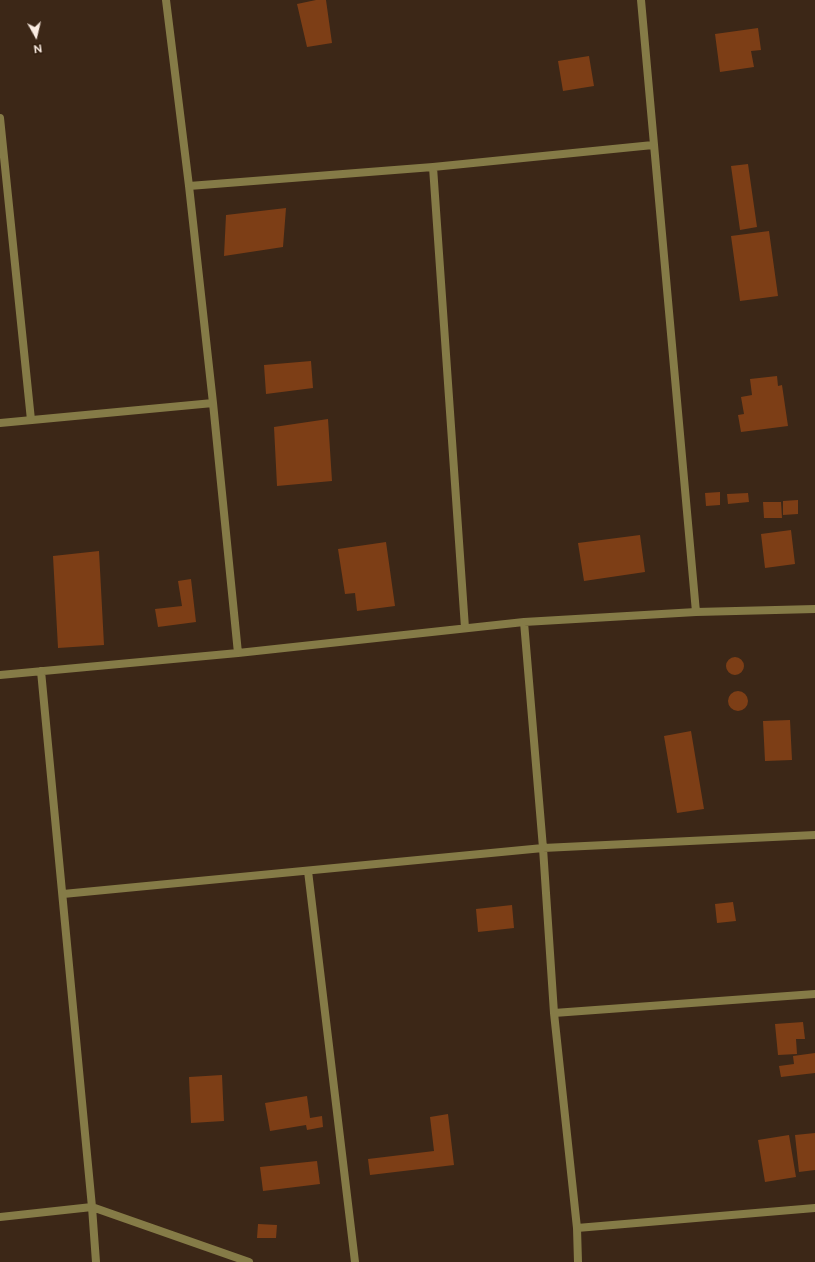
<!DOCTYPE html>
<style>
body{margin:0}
#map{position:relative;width:815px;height:1262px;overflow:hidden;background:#3c2717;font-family:Raleway,sans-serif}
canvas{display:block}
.north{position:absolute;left:16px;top:16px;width:40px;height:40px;-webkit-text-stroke:3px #311d0d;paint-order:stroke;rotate:172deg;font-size:11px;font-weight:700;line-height:16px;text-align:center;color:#faece2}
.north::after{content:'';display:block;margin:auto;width:14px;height:18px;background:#faece2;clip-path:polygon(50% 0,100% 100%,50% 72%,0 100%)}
</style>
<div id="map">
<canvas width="815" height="1262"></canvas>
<div class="north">N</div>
</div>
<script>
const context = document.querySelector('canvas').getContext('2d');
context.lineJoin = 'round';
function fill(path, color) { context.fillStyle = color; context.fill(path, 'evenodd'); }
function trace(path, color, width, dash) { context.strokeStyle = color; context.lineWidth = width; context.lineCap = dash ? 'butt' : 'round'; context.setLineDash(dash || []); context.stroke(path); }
fill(new Path2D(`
 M316 0H326L332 43 307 47 297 4Z
 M758 28 761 50 751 51 754 67 720 72 715 34Z
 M589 56 594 86 563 91 558 61Z
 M748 164 757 227 740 230 731 166Z
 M286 208 283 247 224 256 226 215Z
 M769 231 778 296 740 301 731 236Z
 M311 361 313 388 266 394 264 365Z
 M777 376 778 386 782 385 788 426 741 432 738 415 744 414 741 397 752 395 750 379Z
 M328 419 332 481 277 486 274 427Z
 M720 492V505L706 506 705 493Z
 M748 493 749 502 728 504 727 494Z
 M798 500V514L783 515V501Z
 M763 502H781L782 518H764Z
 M791 530 795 564 765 568 761 534Z
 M640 535 645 572 584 581 578 543Z
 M386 542 395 606 357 611 355 593 345 594 338 549Z
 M99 551 104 645 58 648 53 556Z
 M191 579 196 622 158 627 155 609 182 606 178 581Z
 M726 666a9 9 0 1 1 18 0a9 9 0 1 1-18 0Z
 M728 701a10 10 0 1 1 20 0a10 10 0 1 1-20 0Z
 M790 720 792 760 765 761 763 721Z
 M691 731 704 809 677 813 664 736Z
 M733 902 736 921 717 923 715 904Z
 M512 905 514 928 478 932 476 909Z
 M803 1022 805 1039H796L797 1054 778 1055 775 1024Z
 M815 1053V1073L781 1077 779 1066 794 1064 793 1056Z
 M222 1075 224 1121 191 1123 189 1077Z
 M307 1096 310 1118 322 1116 323 1127 307 1130 306 1125 270 1131 265 1103Z
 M448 1114 454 1165 370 1175 368 1159 434 1151 430 1117Z
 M815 1133V1170L799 1172 795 1135Z
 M789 1135 796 1177 765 1182 758 1140Z
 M317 1161 320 1184 263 1191 260 1167Z
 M258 1224 277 1225 276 1238H257Z`), '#7d3e16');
trace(new Path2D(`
 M166 0 189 186 213 403 238 653
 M641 0 696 612
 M0 118 31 420
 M433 167 465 628
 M189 186 433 167 653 145
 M0 423 213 403
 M524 622 543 848 554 1013 577 1228 578 1262
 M41 671 92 1207 96 1262
 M0 675 238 653 524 622 696 612 815 609
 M308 871 355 1262
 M63 894 543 848 815 835
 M554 1013 815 994
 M0 1217 92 1207 249 1262
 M577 1228 815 1208`), '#857b47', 8);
</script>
